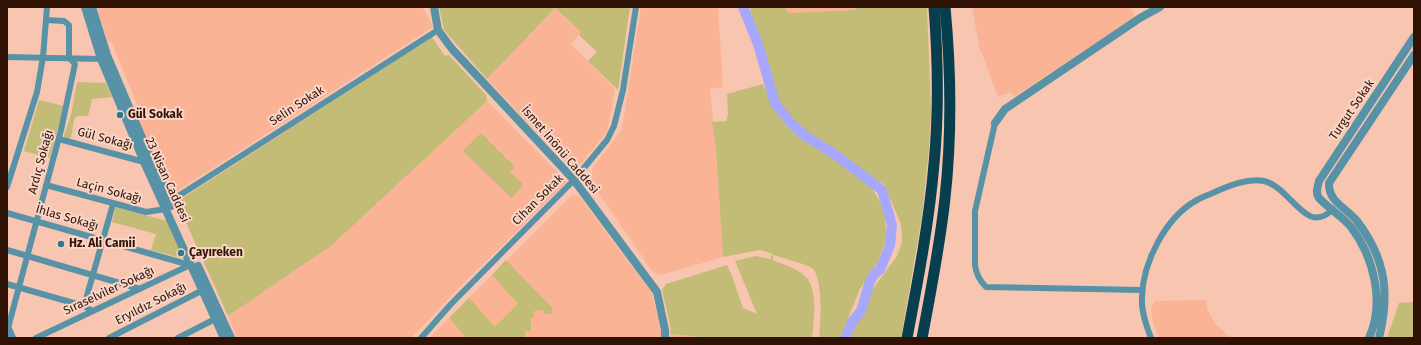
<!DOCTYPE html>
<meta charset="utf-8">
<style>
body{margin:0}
#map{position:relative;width:1421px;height:345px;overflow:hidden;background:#f7c5b0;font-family:"Fira Sans",sans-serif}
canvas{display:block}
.frame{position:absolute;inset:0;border:8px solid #301205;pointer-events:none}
</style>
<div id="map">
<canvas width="1421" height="345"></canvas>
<div class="frame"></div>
</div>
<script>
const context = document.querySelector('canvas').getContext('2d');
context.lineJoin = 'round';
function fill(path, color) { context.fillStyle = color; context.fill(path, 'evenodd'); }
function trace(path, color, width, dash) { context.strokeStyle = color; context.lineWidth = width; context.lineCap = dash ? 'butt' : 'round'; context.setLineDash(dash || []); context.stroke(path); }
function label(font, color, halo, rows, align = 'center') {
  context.font = font + ' "Fira Sans",sans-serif'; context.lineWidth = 4; context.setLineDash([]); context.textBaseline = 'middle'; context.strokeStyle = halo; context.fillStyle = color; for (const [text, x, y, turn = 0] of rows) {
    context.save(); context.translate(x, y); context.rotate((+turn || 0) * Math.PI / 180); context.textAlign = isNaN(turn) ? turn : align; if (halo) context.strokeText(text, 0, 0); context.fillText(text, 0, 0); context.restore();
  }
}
fill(new Path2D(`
 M97 7H423L433 27 171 195 132 109 138 106 111 41 108 42Z
 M641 7H718L723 87 710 89 716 149 723 257 661 275 653 272 591 182 592 169 622 129Z
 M785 7H856V10L788 13Z
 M972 7H1130L1135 17 1014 97 1011 92 998 97 979 46Z
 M554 8 581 32 571 44 615 89 607 132 579 166 570 167 487 79Z
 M487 101 567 182 470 277 411 338H237L228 316 331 246Z
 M572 195 579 196 652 293 661 331V338H429Z
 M1206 300 1207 309 1215 324 1231 338H1159L1153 323 1151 306 1156 301Z
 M670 334 698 337 710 338H670Z`), '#fbb395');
fill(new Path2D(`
 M439 7H630L618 90 588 61 597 52 579 35 581 32 555 8 487 79 444 30Z
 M751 7H785L788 13 855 10 856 7H927L931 111 929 148 922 216 901 338H850L869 294 897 256 902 242 901 224 884 184C857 170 788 126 776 100 771 88 770 73 766 61 762 44 756 28 750 11Z
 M432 37 445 56 449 55 486 95 487 101 331 246 228 316 179 207 181 199Z
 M77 82 106 83 112 97 92 99 88 116H77L74 120 71 138H65L64 135 71 115Z
 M763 84 775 109 803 139 829 153 869 183 884 208 887 236 878 262 860 289 840 338H819C821 324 823 277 812 268 806 264 782 258 774 255L772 260C783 264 796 268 806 277 818 289 814 322 812 338H710L670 334 671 329 662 290 666 284 727 265 732 276 743 308 757 314 735 261 755 256 770 259 773 254 760 250 723 257 716 149 712 122 726 121 728 115 727 94Z
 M39 100 64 106 50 158 24 151Z
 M481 133 515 167 510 172 522 183V187L511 198 463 151Z
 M116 207 167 221 182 253 181 258 151 250 156 234 112 222Z
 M506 260 552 308V314H544L543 310 534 311V318H531V331H525V338H467L449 318 469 298 495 327 518 304 492 275Z
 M1414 302V338H1387L1399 303Z`), '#c3bc77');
trace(new Path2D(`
 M743 7 758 44 775 103 790 122 804 135 833 153 882 190 892 225 890 245 880 270 875 273 870 281 861 311 852 322 845 338`), '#a7a7fb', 10);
trace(new Path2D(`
 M7 57 101 59
 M995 123 975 211V265C976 274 979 280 986 287L1142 290
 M59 139 144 162
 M46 185 146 212 166 209
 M7 187 37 92 43 57 47 7
 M169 202 438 30
 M7 213 190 265
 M7 250 140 289
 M7 284 84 306 93 311
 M84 306 113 204
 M8 328 61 130 75 64 69 58V25L64 21 46 20
 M36 338 190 265
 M109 338 203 290
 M178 338 215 319
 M421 338 451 304 574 180 607 140 614 126 623 90 636 7
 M1151 338C1146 325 1141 311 1142 297 1143 261 1166 217 1197 200 1204 196 1211 194 1217 191 1230 185 1250 178 1264 181 1292 188 1306 237 1333 209`), '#5892a6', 6);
trace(new Path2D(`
 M85 7 101 59 144 162 224 338
 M92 7 107 55 171 206
 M434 7 438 30 452 49 574 180 657 292 665 330V338
 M995 123 1005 109 1140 18 1160 7
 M198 266 231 338
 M7 327 12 338
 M1369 338C1385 303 1374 257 1351 227 1342 216 1328 208 1319 198 1315 193 1318 186 1319 181L1414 37
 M1379 338C1390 294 1386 259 1357 221 1347 208 1328 202 1329 183L1414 55`), '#5892a6', 8);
trace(new Path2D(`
 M907 338C918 280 929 223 934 164 939 112 938 59 934 7
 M922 338C931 291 940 245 945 198 952 134 951 70 945 7`), '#073f4f', 11);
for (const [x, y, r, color] of [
 [120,115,4,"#37758a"],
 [61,244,4,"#37758a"],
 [181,253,4,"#37758a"]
]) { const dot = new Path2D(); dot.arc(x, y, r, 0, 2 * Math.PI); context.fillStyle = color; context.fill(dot); trace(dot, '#f9d6c8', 1.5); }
label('12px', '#301205', '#f9d6c8', [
 ["Selin Sokak",297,106,-33],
 ["Turgut Sokak",1352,110,-56],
 ["Gül Sokağı",105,139,15],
 ["İsmet İnönü Caddesi",560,150,49],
 ["Ardıç Sokağı",41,162,-75],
 ["23 Nisan Caddesi",167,180,66],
 ["Laçin Sokağı",109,191,15],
 ["Cihan Sokak",538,200,-45],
 ["İhlas Sokağı",67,218,16],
 ["Sıraselviler Sokağı",109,291,-25],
 ["Eryıldız Sokağı",151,304,-27]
]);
label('bold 12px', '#301205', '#f9d6c8', [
 ["Gül Sokak",128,115],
 ["Hz. Ali Camii",69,244],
 ["Çayıreken",189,253]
], 'left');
</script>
